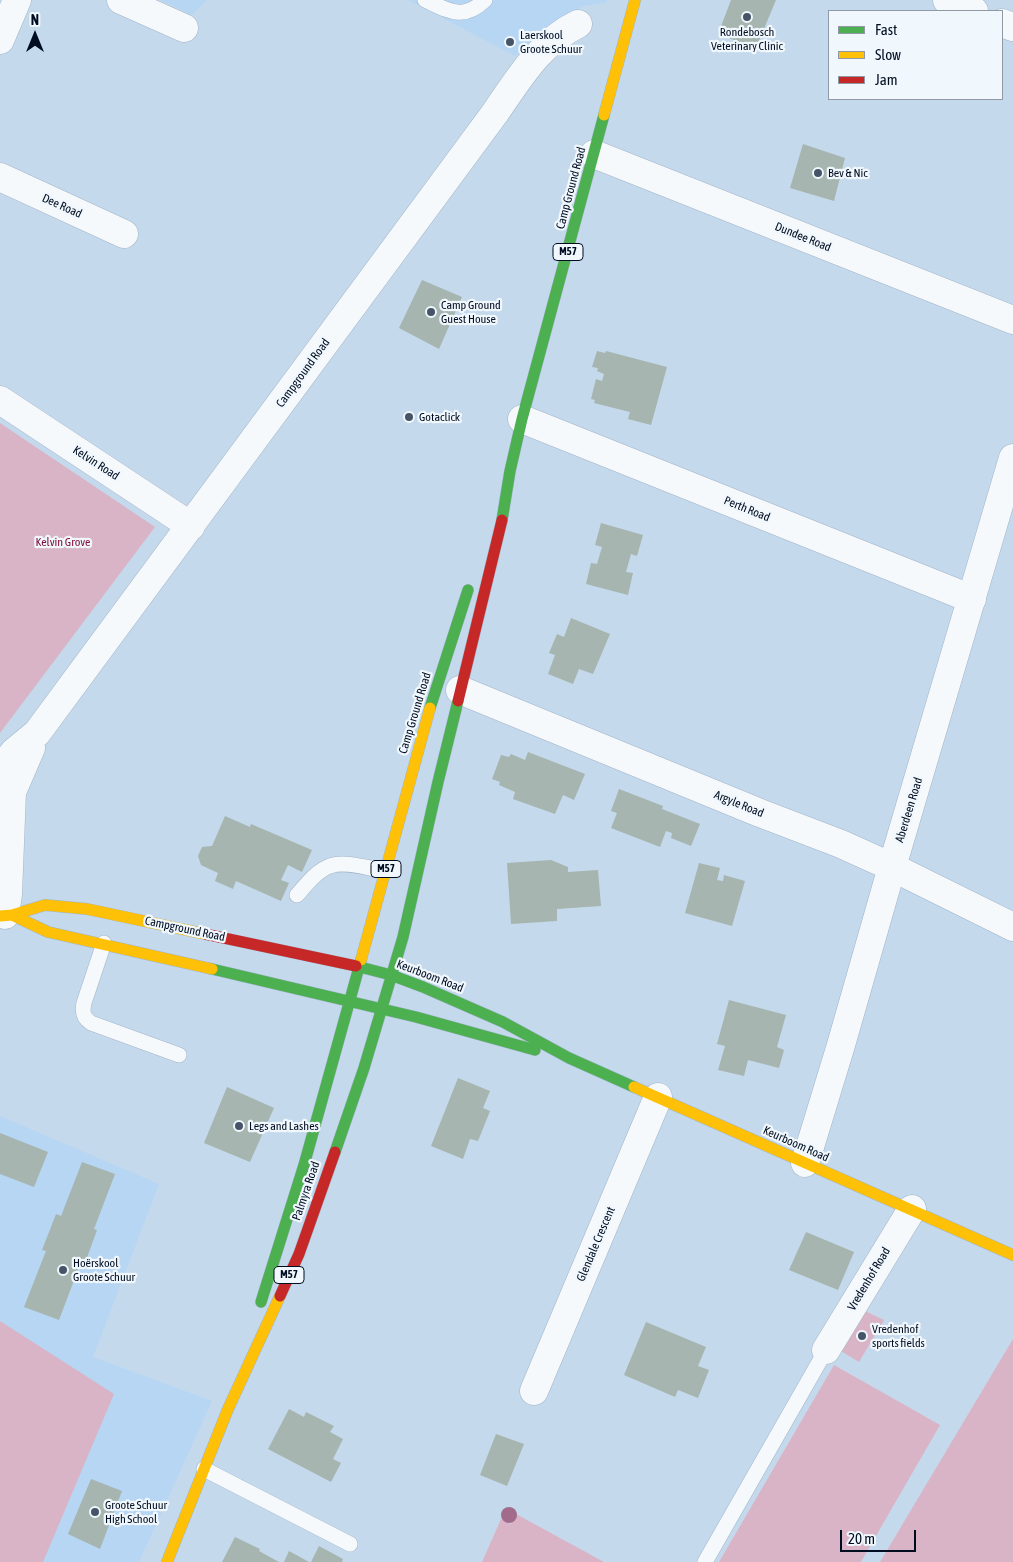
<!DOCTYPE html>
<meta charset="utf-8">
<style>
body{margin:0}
#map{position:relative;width:1013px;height:1562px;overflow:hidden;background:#c5d9ec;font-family:"Asap Condensed",sans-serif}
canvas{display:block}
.legend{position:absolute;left:828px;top:10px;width:175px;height:90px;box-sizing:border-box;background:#f0f7fd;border:1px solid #9099a5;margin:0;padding:6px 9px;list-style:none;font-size:15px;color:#000d20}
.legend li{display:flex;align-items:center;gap:10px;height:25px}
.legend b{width:25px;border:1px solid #9099a5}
.north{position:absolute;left:10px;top:10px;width:50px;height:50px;-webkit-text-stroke:4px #f0f7fd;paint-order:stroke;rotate:0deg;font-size:14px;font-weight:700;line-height:20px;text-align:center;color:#000d20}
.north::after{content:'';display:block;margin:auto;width:18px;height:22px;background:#000d20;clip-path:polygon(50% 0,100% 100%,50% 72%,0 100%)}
.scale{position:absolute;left:840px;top:1530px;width:76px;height:22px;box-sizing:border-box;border:2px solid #000d20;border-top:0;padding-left:6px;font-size:15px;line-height:18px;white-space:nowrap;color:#000d20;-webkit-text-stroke:4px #f0f7fd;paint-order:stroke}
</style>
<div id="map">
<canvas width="1013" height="1562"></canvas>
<ul class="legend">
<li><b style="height:6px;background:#4caf50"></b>Fast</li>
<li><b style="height:6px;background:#ffc107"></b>Slow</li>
<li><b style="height:6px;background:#c62828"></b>Jam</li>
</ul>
<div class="north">N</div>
<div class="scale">20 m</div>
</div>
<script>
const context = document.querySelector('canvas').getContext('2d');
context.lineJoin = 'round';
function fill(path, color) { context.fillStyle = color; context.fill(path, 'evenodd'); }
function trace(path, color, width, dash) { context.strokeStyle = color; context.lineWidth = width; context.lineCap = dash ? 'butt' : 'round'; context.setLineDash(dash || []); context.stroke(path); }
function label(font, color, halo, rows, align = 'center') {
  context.font = font + ' "Asap Condensed",sans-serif'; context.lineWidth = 4.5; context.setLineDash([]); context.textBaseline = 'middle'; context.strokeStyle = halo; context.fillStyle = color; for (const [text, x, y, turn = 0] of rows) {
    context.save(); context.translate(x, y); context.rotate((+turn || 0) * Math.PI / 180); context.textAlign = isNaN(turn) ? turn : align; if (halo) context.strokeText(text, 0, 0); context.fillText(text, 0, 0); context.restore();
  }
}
fill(new Path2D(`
 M160 0H207L192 15Z
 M408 0H607L605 3 583 6 549 28 515 56Z
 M0 1116 159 1184 93 1357 212 1401 139 1562H0Z`), '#b6d6f3');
fill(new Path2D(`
 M0 423 155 527 0 733Z
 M865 1311 884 1320 859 1362 841 1351Z
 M0 1321 114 1394 43 1562H0Z
 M1013 1339V1562H880Z
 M834 1365 940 1425 861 1562H719Z
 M516 1514 604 1562H482L501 1519 511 1524Z`), '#d9b4c6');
fill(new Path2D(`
 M731 0H776L756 48 718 34Z
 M803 144 845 158 834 201 790 188Z
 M422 280 462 297 439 349 399 328Z
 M597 351 605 353 606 351 667 367 651 425 628 419 630 412 594 403 595 400 591 399 596 379 602 381 604 374 597 371 598 368 592 367Z
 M601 523 643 535 637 556 631 554 626 572 633 573 628 595 586 584 591 563 597 564 602 547 595 545Z
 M571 618 610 634 593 674 579 669 573 684 548 674 555 655 549 653 557 634 564 637Z
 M528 752 585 774 574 800 563 795 555 814 513 799 515 792 499 785 500 782 492 779 501 755 509 757 511 754 525 760Z
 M619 789 663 806 662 809 700 824 691 846 671 838 672 833 666 831 660 847 611 828 617 813 611 811Z
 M225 816 250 827 251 824 312 850 302 872 288 865 281 880 289 883 281 901 236 881 233 889 215 881 218 873 201 865 198 856 202 847 212 846Z
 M551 860 568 867V872L598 870 601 906 557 909V921L511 924 507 863Z
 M699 863 720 868 717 880 723 881 724 875 745 881 732 926 685 913Z
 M729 1000 786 1015 777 1047 784 1050 779 1068 748 1060 744 1076 718 1070 725 1046 717 1044Z
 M458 1078 490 1091 483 1108 490 1111 478 1141 470 1139 463 1159 431 1146Z
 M227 1087 274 1108 250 1162 204 1143Z
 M0 1133 48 1152 34 1187 0 1174Z
 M82 1162 115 1174 94 1229 97 1230 85 1263 81 1262 59 1320 24 1307 46 1251 42 1250 56 1214 61 1216Z
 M806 1232 854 1252 838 1290 789 1270Z
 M646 1322 706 1347 698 1366 709 1370 698 1398 678 1390 675 1397 624 1375Z
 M289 1409 304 1417 306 1412 334 1426 330 1432 343 1439 333 1459 341 1463 331 1482 268 1449Z
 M496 1434 524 1444 507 1486 480 1475Z
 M91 1479 122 1491 100 1549 68 1534Z
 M235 1537 260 1549 259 1551 279 1562H222Z
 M319 1546 343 1559 342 1562H311Z
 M289 1551 309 1562H284Z`), '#a6b5af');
const lane = new Path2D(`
 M425 0C449 11 463 21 485 0
 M297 895C306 885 316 871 330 866 344 860 371 869 386 871
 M104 943 84 1003C82 1012 83 1018 91 1023L179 1055
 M204 1469 350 1544
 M705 1562 826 1350`);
const street = new Path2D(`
 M121 0 184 28
 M947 0 974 11
 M1002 23 1013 27
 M0 40 17 0
 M594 154 1013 320
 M0 177 124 234
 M0 400 191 526
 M522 419 972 599
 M460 690 760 813 841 844 892 867 1013 927
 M0 770 14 752 37 733 495 113C518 80 540 42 578 24
 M5 915 8 894 12 792 31 748
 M805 1163 841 1045 892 867 1013 458
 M826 1350 912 1209
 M534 1391 658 1097`);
const fast = new Path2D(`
 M502 520 510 471 522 419 604 115
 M430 708 468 590
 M356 966 391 975 423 987 503 1022 569 1058 634 1087
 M212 969 416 1017 535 1050
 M335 1152 364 1068 403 937 438 782 458 701
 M261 1302 304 1165 361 960`);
const slow = new Path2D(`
 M604 115 635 0
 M12 915 48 932 212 969
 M0 916 12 915 45 905 87 909 205 934
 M361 960 430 708
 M634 1087 1013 1255
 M167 1562 228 1409 280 1296`);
const jam = new Path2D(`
 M458 701 502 520
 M205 934 356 966
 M280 1296 299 1254 335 1152`);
trace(lane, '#a1b4c8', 16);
trace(street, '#a1b4c8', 29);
trace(fast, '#a1b4c8', 12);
trace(slow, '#a1b4c8', 12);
trace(jam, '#a1b4c8', 12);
trace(lane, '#f6f9fc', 15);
trace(street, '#f6f9fc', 28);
trace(fast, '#4caf50', 11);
trace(slow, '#ffc107', 11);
trace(jam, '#c62828', 11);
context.fillStyle = '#a26b8b';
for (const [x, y] of [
 [509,1515]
]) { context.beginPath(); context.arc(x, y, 8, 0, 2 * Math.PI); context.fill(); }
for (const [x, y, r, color] of [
 [747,17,5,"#455467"],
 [510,42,5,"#455467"],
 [818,173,5,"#455467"],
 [431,312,5,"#455467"],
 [409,417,5,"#455467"],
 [239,1126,5,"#455467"],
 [63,1270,5,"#455467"],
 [862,1336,5,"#455467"],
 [95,1512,5,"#455467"]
]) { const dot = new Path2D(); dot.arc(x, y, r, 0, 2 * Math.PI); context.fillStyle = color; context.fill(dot); trace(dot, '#f0f7fd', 2); }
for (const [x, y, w] of [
 [568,252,30],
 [386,869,30],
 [289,1275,30]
]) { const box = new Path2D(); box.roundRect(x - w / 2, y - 8.5, w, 17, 4); context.fillStyle = '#f0f7fd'; context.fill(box); trace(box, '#000d20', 1); }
label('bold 11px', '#000d20', null, [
 ["M57",568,252],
 ["M57",386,869],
 ["M57",289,1275]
]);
label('12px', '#000d20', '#f0f7fd', [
 ["Rondebosch",747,32,"center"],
 ["Veterinary Clinic",747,46,"center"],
 ["Laerskool",520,35],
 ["Groote Schuur",520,49],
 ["Bev & Nic",828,173],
 ["Camp Ground",441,305],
 ["Guest House",441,319],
 ["Gotaclick",419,417],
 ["Legs and Lashes",249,1126],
 ["Hoërskool",73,1263],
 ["Groote Schuur",73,1277],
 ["Vredenhof",872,1329],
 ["sports fields",872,1343],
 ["Groote Schuur",105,1505],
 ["High School",105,1519]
], 'left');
label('12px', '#000d20', '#f0f7fd', [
 ["Camp Ground Road",571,188,-75],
 ["Dee Road",62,206,24],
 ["Dundee Road",803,237,22],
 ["Campground Road",303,373,-54],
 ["Kelvin Road",96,463,33],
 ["Perth Road",747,509,22],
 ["Camp Ground Road",415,713,-73],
 ["Argyle Road",739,804,22],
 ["Aberdeen Road",909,810,-73],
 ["Campground Road",185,929,12],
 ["Keurboom Road",430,976,21],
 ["Keurboom Road",796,1144,24],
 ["Palmyra Road",306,1191,-71],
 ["Glendale Crescent",596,1244,-67],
 ["Vredenhof Road",869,1279,-59]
]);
label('12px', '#85113b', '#f0f7fd', [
 ["Kelvin Grove",63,542]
]);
</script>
